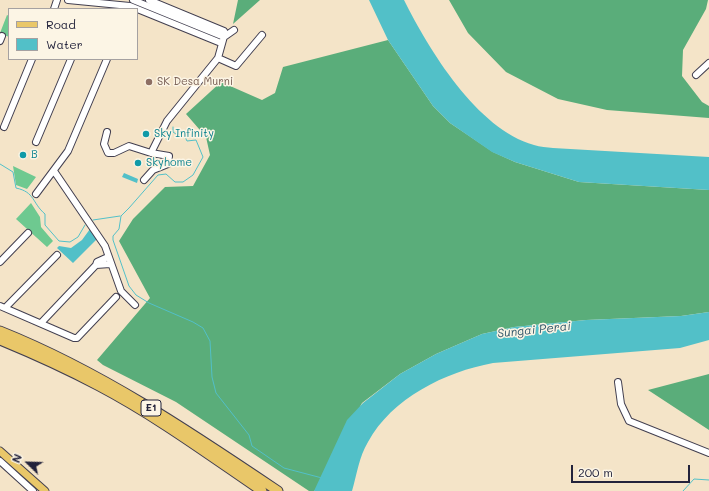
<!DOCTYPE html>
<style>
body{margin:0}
#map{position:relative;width:709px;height:491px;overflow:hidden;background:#f4e4c8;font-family:Mali,sans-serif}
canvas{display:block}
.legend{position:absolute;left:8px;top:8px;width:130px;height:52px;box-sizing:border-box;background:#fcf5e5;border:1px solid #a5a1a1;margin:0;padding:5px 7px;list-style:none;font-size:12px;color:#22223b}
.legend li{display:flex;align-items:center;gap:8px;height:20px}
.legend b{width:20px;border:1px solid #a5a1a1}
.north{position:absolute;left:8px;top:443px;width:40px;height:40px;-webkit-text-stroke:3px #fcf5e5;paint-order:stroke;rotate:293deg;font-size:11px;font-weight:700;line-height:16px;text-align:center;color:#22223b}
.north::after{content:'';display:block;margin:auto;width:14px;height:18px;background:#22223b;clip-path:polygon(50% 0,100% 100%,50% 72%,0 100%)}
.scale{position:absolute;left:571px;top:465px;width:119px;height:18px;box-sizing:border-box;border:2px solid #22223b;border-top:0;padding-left:5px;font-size:12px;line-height:14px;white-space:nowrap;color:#22223b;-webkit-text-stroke:3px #fcf5e5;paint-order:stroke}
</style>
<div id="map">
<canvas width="709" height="491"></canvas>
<ul class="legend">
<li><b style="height:5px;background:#e9c769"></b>Road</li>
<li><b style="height:11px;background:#52c0c8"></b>Water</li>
</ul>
<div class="north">N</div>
<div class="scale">200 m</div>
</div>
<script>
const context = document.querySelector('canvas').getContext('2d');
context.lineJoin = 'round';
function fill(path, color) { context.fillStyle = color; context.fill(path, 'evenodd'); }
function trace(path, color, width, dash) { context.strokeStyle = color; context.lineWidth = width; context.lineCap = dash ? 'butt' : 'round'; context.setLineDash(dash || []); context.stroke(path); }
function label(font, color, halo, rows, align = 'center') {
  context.font = font + ' Mali,sans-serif'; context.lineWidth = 3; context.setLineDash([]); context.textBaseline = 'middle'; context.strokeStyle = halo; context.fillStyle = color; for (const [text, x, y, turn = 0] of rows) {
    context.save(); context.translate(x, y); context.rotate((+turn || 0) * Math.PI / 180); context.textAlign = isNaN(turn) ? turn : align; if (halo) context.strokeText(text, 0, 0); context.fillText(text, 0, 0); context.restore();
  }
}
fill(new Path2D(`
 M7 15 9 16V37L0 33Z
 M13 166 36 177 27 189 16 185Z
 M31 203 40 217 41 227 53 241 47 247 16 219Z`), '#6ec990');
fill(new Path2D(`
 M238 0H260L233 24Z
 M449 0H708L706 9 683 50 682 76 702 102 709 106V118L607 110 558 99 506 72 468 33Z
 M388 40 433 106 450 123 493 152 515 162 579 182 709 190V312L681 316 586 320 514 327 482 334 436 354 400 374 362 403 316 489 314 491H309L176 402 103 365 97 360 150 298 119 241 133 219 165 187 193 186 210 155 206 137 186 114 221 82 262 100 275 93 283 67Z
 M709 374V430L648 390Z`), '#5aad7a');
fill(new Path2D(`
 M369 0H404C429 50 477 129 534 145 540 147 547 147 553 148L709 157V190L579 182 515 162 492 152 450 123 433 106 388 40Z
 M124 173 138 179 137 183 122 177Z
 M90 229 97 239 73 263 57 248 59 246 71 248 82 240Z
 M709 312V340L680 348 493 363C445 372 392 398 368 442 359 457 357 474 352 491H314L347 420 363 403 400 374 436 354 482 334 514 327 586 320 681 316Z`), '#52c0c8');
trace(new Path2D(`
 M173 127V132L176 134 184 135 187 141 196 140 203 157 193 175 183 182H175L166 174 158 175 129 208 121 216 119 229 113 236V240L129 286 136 295 149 303 193 322 203 328 210 341 212 377 216 393 249 435 252 446 284 468 322 478
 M0 164 13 172 16 188C35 192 32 203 45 214V225L59 241 70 242 78 237 85 225
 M93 220 120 216
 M683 491 694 479 709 480`), '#52c0c8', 1);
const minor = new Path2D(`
 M68 0 130 6 221 43
 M133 0 224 37
 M149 0 224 31 225 33 218 58 167 121 151 153
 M54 9 57 0
 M224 37 234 30
 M0 41 2 36
 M218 58 236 66 262 35
 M696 75 709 63
 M4 127 32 59
 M107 132 104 144 108 153H114L129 146 151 153 169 156 168 164 153 170 144 180
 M36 142 71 59
 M54 171 105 246 121 291 135 305
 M36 194 68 151 107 59
 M0 262 28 233
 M96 265 110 264
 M0 306 74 338H77L116 297
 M5 308 57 255
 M41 323 96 265 97 262 108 257
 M618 382 621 404 629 421 709 453
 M0 461 33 491`);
const major = new Path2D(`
 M0 451 45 491`);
const highway = new Path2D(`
 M0 331C100 371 189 431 278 491
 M0 340C34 354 67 369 99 386 156 416 209 455 262 491`);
trace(minor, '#423f50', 8);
trace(major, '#423f50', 9);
trace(highway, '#423f50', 11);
trace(minor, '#fff', 6);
trace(major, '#e9c769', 7);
trace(highway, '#e9c769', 9);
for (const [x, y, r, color] of [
 [149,82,4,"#8d6e63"],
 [146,134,4,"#0f9aa8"],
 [23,155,4,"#0f9aa8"],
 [138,163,4,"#0f9aa8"]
]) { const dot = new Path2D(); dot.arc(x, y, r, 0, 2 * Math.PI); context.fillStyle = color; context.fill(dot); trace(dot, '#fcf5e5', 1.5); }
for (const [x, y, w] of [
 [151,408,20]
]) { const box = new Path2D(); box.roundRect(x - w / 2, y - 8, w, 16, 3); context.fillStyle = '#fcf5e5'; context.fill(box); trace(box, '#22223b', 1); }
label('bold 10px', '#22223b', null, [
 ["E1",151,408]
]);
label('11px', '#785e54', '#fcf5e5', [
 ["SK Desa Murni",157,82]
], 'left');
label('11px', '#0d838f', '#fcf5e5', [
 ["Sky Infinity",154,134],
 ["B",31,155],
 ["Skyhome",146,163]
], 'left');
label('italic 12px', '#33596c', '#fcf5e5', [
 ["Sungai Perai",534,330,-6]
]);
</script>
